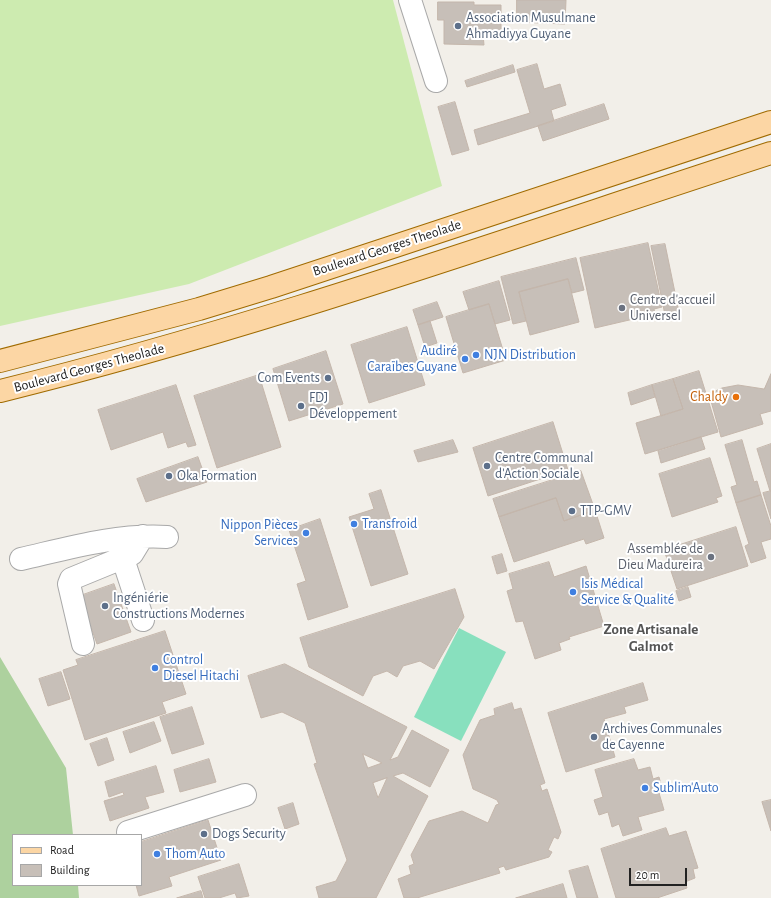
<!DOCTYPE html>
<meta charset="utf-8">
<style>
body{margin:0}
#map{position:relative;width:771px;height:898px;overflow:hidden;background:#f2efe9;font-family:"Alegreya Sans",sans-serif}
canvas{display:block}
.legend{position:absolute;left:12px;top:834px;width:130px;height:52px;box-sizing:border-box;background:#fff;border:1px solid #a7a7a7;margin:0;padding:5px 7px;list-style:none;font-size:12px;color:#222}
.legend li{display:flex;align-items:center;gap:8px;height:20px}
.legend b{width:20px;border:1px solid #a7a7a7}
.scale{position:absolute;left:629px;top:868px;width:58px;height:18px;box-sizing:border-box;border:2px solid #222;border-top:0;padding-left:5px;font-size:12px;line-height:14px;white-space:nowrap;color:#222;-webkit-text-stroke:3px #fff;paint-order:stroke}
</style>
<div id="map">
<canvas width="771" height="898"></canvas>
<ul class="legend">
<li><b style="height:5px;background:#fcd6a4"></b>Road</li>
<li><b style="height:11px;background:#c7bfb8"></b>Building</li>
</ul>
<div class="scale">20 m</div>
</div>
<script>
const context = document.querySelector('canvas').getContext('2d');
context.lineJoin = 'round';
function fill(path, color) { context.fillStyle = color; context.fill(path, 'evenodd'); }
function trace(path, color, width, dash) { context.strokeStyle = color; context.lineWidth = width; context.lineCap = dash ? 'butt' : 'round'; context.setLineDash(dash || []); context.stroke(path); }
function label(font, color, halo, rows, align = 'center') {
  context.font = font + ' "Alegreya Sans",sans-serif'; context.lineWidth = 4; context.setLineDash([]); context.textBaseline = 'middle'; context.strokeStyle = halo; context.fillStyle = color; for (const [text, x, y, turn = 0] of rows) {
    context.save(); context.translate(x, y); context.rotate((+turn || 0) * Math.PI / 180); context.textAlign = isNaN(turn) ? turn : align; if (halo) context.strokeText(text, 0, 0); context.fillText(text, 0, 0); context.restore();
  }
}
fill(new Path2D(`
 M0 0H393L442 186 189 284 0 326Z`), '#cdebb0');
fill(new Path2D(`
 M0 657 66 768 73 835H13V885H78L79 898H0Z`), '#add19e');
fill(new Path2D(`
 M459 628 506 652 461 741 414 717Z`), '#88e0be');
const building = new Path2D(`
 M517 0H566L565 24 517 22Z
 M438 2H474V5H501V34H483L484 45 444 44V20H438Z
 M537 64 544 89 560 84 566 105 551 110 554 121 478 145 474 130 530 113 517 70Z
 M513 65 515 72 467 87 465 81Z
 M455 102 469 150 452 155 438 107Z
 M604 104 609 119 543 141 538 126Z
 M648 243 662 307 654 309 655 314 595 328 580 258Z
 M665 244 680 317 666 320 651 246Z
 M576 258 584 290 572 293 568 279 519 292 526 321 513 324 501 277Z
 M568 279 579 322 530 335 519 292Z
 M499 281 510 320 495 324 489 304 469 310 463 292Z
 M437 302 443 317 418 325 413 310Z
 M489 304 506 360 463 373 446 317Z
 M430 321 437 343 425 347 418 325Z
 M407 327 425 385 369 403 351 345Z
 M326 351 343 404 289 421 273 369Z
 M699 371 718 432 645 454 636 423 683 409 673 379Z
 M771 374V411L760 414 763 424 721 437 709 394 722 388 738 385 764 389Z
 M259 375 281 447 217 468 194 396Z
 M673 379 683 409 661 416 652 385Z
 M176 385 196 445 188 447 186 442 168 448 163 432 111 450 98 410Z
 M652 385 655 397 631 405 628 393Z
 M553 422 568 470 488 496 473 448Z
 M701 437 705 449 661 463 658 451Z
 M453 440 458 452 418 462 414 451Z
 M742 440 754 482 757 481 761 495 736 503 731 487 737 485 725 445Z
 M771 444V491H770L757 449Z
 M198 457 207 482 146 502 137 479Z
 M710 458 722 496 716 498 718 502 672 517 659 474Z
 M581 471 595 510 564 521 556 498 499 517 493 499Z
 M381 490 408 574 371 586 349 517 374 509 369 494Z
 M770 491H771V519L763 493Z
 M761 495 771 526V539L761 542 766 558 751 563 745 546 749 544 736 503Z
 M556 498 564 521 595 510 604 538 586 544 584 539 514 562 499 517Z
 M320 519 348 607 308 620 297 584 306 581 289 530Z
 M736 527 748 566 677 589 664 550Z
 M502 554 507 571 497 574 492 557Z
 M549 562 554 577 586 566 604 626 569 637 570 639 559 643 561 650 535 659 523 621 516 622 507 591 513 589 509 574Z
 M114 584 131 632 97 644 80 596Z
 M688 587 691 597 679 601 676 591Z
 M455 589 464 617 434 669 420 661 403 666 397 677 387 671 373 676 363 696 309 667 300 638Z
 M165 631 186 694 162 702 166 713 85 740 63 670 78 665 76 660Z
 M285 664 407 727 390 760 398 757 412 730 449 750 430 787 403 773 393 776 428 796 376 898H319L316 887 336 881 347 860 314 764 317 763 305 723 282 712 261 718 248 676ZM363 754 376 760 382 763 368 768ZM387 778 378 798 373 783Z
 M61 672 70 699 48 706 39 679Z
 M643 683 648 700 624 707 626 713 604 719 615 757 566 772 548 713Z
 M512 703 514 710 521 708 545 783 540 785 542 791 547 789 561 832 558 839 554 837 548 850 552 852 549 857 506 870 504 866 498 868 500 873 417 898H404L398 879 411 874 409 866 414 864 411 855 429 821 462 811 488 823 496 805 499 804 497 800 473 789 463 755 480 720 495 715 494 709Z
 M192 707 204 744 172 754 160 717Z
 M154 722 161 741 130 753 123 732Z
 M107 738 114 760 98 766 90 744Z
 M209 759 216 782 180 792 174 770Z
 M634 759 638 770 650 767 653 779 659 777 663 792 659 793 664 810 638 817 642 830 623 836 619 824 612 827 608 812 599 815 594 800 603 797 595 770Z
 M156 766 164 792 145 797 149 808 110 821 104 801 124 795 123 792 109 797 105 782Z
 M771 800V831L762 802Z
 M293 803 299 824 285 829 278 808Z
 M208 820 221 860 169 877 172 886 139 896 136 885H141V842Z
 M666 828 669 836 686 831 698 868 693 869 695 878 685 882 687 888 657 898H616L601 849Z
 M239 864 249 896 237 898 235 893 219 898H205L198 877Z
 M588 866 598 898H577L569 871Z
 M563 884 567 898H516Z
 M201 891 203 898H177Z`);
fill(building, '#c7bfb8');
trace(building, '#c4b6ab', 1);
const minor = new Path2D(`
 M410 0 436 81
 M21 559C69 548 116 534 167 537
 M123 559 143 620
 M83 644 69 584 71 579 132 554 143 536
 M128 832 245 795`);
const major = new Path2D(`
 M0 361 199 309 271 287 771 122
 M0 391C261 327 515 236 771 153`);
trace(minor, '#a9a9a9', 24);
trace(major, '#a06b00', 24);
trace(minor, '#fff', 22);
trace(major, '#fcd6a4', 22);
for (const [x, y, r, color] of [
 [458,26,4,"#5c6f8a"],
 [622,308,4,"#6b7280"],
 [476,355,4,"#3f7fe0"],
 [465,359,4,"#3f7fe0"],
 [328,378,4,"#5c6f8a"],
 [736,397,4,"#e8710a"],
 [301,406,4,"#5c6f8a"],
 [487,466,4,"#5c6f8a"],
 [169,476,4,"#5c6f8a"],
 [572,511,4,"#5c6f8a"],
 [354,524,4,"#3f7fe0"],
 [306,533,4,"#3f7fe0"],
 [711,557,4,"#6b7280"],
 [573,592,4,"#3f7fe0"],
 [105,606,4,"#5c6f8a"],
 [155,668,4,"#3f7fe0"],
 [594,737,4,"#5c6f8a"],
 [645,788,4,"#3f7fe0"],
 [204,834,4,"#5c6f8a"],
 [157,854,4,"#3f7fe0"]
]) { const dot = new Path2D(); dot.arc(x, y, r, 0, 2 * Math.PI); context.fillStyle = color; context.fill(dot); trace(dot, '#fff', 1.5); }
label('14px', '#4e5e75', '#fff', [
 ["Association Musulmane",466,18],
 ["Ahmadiyya Guyane",466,34],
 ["Com Events",320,378,"right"],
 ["FDJ",309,398],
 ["Développement",309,414],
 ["Centre Communal",495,458],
 ["d'Action Sociale",495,474],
 ["Oka Formation",177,476],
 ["TTP-GMV",580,511],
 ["Ingéniérie",113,598],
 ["Constructions Modernes",113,614],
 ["Archives Communales",602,729],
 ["de Cayenne",602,745],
 ["Dogs Security",212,834]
], 'left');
label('14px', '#222', '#fff', [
 ["Boulevard Georges Theolade",387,248,-18],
 ["Boulevard Georges Theolade",89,368,-15]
]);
label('14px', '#5b616d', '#fff', [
 ["Centre d'accueil",630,300],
 ["Universel",630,316],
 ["Assemblée de",703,549,"right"],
 ["Dieu Madureira",703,565,"right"]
], 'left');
label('14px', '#366cbe', '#fff', [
 ["Audiré",457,351,"right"],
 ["Caraïbes Guyane",457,367,"right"],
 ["NJN Distribution",484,355],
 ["Transfroid",362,524],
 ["Nippon Pièces",298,525,"right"],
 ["Services",298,541,"right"],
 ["Isis Médical",581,584],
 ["Service & Qualité",581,600],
 ["Control",163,660],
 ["Diesel Hitachi",163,676],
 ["Sublim'Auto",653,788],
 ["Thom Auto",165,854]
], 'left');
label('14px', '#c56008', '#fff', [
 ["Chaldy",728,397]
], 'right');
label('bold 15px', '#555', '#fff', [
 ["Zone Artisanale",651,629],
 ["Galmot",651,646]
]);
</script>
